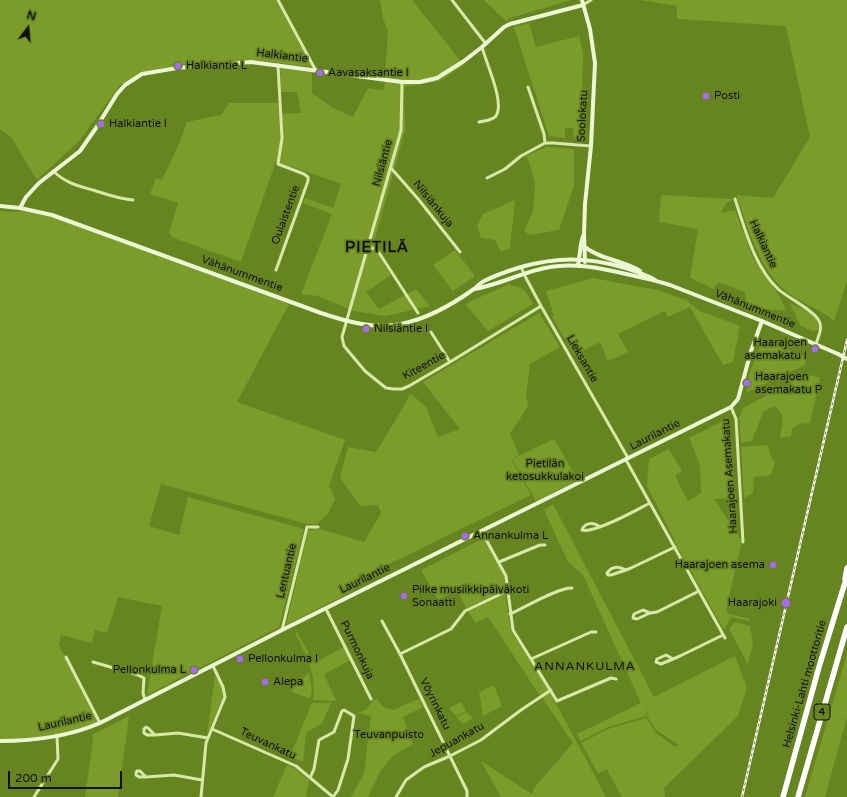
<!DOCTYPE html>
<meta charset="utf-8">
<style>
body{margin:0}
#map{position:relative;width:847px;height:797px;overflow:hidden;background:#668420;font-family:"Varela Round",sans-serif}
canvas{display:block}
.north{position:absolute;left:8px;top:8px;width:40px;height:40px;-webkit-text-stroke:3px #668420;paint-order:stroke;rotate:16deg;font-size:11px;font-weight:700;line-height:16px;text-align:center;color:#111}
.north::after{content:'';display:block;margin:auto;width:14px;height:18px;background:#111;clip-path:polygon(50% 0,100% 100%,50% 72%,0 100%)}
.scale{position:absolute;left:8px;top:771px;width:114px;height:18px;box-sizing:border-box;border:2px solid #111;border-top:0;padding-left:5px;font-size:12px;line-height:14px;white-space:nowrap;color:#111;-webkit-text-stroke:3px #668420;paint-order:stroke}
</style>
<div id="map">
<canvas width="847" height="797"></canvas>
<div class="north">N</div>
<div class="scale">200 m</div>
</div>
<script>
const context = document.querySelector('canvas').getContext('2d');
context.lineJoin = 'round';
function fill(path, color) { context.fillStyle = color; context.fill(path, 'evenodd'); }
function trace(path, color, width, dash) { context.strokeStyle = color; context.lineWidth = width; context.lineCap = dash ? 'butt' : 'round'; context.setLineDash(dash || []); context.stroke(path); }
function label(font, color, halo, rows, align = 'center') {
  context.font = font + ' "Varela Round",sans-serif'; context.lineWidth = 3.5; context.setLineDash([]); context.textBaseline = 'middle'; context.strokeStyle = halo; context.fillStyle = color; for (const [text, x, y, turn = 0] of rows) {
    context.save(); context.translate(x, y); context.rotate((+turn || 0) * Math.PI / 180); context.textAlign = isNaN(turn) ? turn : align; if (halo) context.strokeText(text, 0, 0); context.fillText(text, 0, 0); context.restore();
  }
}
fill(new Path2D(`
 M0 0H276L312 67 255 60 176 65 141 73 120 85 80 140 37 180 11 137 0 130Z
 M380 0H412L464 65 440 81 404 87 405 130 373 246 391 275 366 292 379 309 416 289 430 306 386 316 353 311 318 296 301 294 332 214 303 203 305 198 333 208 341 184 276 161 241 262 174 238 169 233 178 203 150 194 156 178 162 180 179 144 187 122 221 115 229 103H278L279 114 301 113 297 92H281L280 68 312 71V93L333 108 353 117 368 88 384 90 388 32 383 18Z
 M484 0H571L507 19 508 23Z
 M640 0H847V281L834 321C820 309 801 303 787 292 758 269 749 228 736 195L773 198 810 137 786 26 677 19V6Z
 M529 23 536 47 579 36 583 53 581 139H574L573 128H565V138L549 136 514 27Z
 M546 147 574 149V186L559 230 529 235 524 230 533 212 535 184 531 167 526 156Z
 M661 195 733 199 725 204 721 213 735 210 753 258 780 297 786 310H773L747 304 745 292 718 282 714 289 690 278 698 229 659 222Z
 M515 200 510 248 501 252 495 240 481 238 477 226 483 214Z
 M0 211 13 212 22 211 52 217 289 304 237 402 345 440 329 486 335 499 328 514 317 524H307L161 484 149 526 179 535 188 497 304 529 279 627 147 695 162 606 118 597 107 633 95 630 92 643 61 635 59 645 97 721 100 723 57 736 0 741Z
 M455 250 475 276 453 291 433 265Z
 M593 278 657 290 686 300 700 311 740 326 733 362 723 365 690 307 668 317 665 311 618 334 628 352 608 361 600 342 574 355 552 317 554 315 546 291Z
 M509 284C525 289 525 289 533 304L488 331 465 304Z
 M790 303C803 310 820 313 818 330L812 331 800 325Z
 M539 313 560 347 530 364 526 395 528 406 510 434 519 455 511 459 531 495 356 580 353 591 286 625 308 530 320 529 364 542 381 513 378 505 360 506 340 478 348 447 376 452 404 406 410 393 426 407 438 437 460 429 423 382Z
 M770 339 784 348 806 357 805 365 746 393 749 383 748 378 761 343Z
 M807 374 820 378 810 423 799 424 792 429 791 436 780 438C782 424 787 415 774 406L763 412 752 441 741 443 739 418 743 408Z
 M725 420C733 436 732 479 733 498L714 499 742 541 726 610 729 614 750 619V621L731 617 724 630 674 541H675L647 486 649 459 669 449 682 471 675 476 688 501 701 493 700 465 689 438Z
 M554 439 578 480 536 501 512 459Z
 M768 445 771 458 775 462 771 475 754 477 753 493 744 498 741 447Z
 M553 504 654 697 735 656 747 688 738 716 664 788 665 797H622L607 770 608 769 598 773 581 743 608 729 646 718 655 732 675 747 679 745 656 730 647 716 646 703V716L608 727 580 741 577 734 641 703 583 575 568 562 544 510Z
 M484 538 505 576 506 590 466 608 457 590 438 600 421 570Z
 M505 593 511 631 549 690 540 696 488 617 475 623 468 611Z
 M735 622 750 626 753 643 748 664 729 629Z
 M297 632 314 663 344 647 351 660 324 674 336 700 335 701 313 700C317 676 306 654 295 633Z
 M847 654V717L825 797H805Z
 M309 672 312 691 310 699 291 691Z
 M215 675 222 687 223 697 207 735Z
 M494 685 502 706 483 716 479 692Z
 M550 692 606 797H501L481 761 532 794 534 788 573 743 542 698Z
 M377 699 383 707 393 710 419 699 423 707 403 717 413 744 393 756 381 770 368 797H351L364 774 371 716 357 713 366 710 373 701Z
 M461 702 466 711 456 716 449 708Z
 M312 703H333L330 705 322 723 306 733 303 762 290 756Z
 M466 712 473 718 463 724 456 717Z
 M129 716 118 797H85L93 739 92 735Z
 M287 765 294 768 309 780 306 797H273Z`), '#7b9c2a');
trace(new Path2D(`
 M278 0 315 69
 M452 0 486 44
 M583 5 591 0
 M402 82 401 130 397 145 342 337 344 346 365 371 386 388 394 389H402L409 386 450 362 541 306
 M528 87 544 134 545 143
 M479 122C484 121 493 120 496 116 505 102 486 63 482 47
 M391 168 419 200 460 252
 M53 171C67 184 79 186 96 191 108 195 120 199 133 200
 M487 178 505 169 521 156 545 143H553L591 146
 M735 199C745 229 754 266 778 289 788 298 815 311 819 321 823 328 818 337 816 344
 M369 246 378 251 418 313
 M521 267 526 278 541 306 628 458
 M276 270 308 181V177L304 174 278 164 282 138 278 65
 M431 332 450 362
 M731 407 736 419 743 542
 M626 460 725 638
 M600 527C594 522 585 522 582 530 594 534 638 509 650 503
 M482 532 506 576 513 630 557 701 611 678 616 679
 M499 562 540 545H545
 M626 570 611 575H608L607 573C612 566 619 566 626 570L631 568 675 547
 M326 609 371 699
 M650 613 637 619 633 618 634 614 643 610 650 613 657 612 699 591
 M510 614C524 608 559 587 572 588
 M382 621 400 654 467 791V797
 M282 630 307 527H318
 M400 654 451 629 465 611 507 591
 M66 657 100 723
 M531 659 591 632H596
 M673 659 661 664 656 662 657 659 666 655 673 659 680 656 723 635
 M93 662 138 675 144 678 143 693 145 700
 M212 729 296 766 333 797
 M155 735H147L144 733V729L146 727 148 728 155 735 178 733 208 738
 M146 777H139L136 775V773L137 771H140L146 777 174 775 202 780
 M310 778 314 769 319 740 334 732 342 711 344 710 354 716 348 759 338 790 333 797
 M34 797 58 759 57 736
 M201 797 206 743 225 697 223 687 213 666
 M396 797 406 780 424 767 450 756 481 740 521 710 551 690`), '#d6e9a8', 3);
trace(new Path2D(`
 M582 0 590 29 595 63 591 146 585 204 584 234 585 262
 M0 206 20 208 52 215 321 313C348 322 373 329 401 324 427 319 453 304 474 289 478 286 480 283 484 281 496 275 508 271 521 267 557 257 586 257 622 267 634 271 645 274 655 280
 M20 208 26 197 39 183 80 151 96 128 117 94 125 85 142 74 177 68 251 62 402 82H420L437 78 464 61 482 47 504 27 510 24 583 5
 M585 247C601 260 623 260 640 271
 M578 266 581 244 583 236
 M474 289C500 285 524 271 550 267 578 262 608 270 635 276 647 279 659 281 670 285L762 321 838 354
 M0 741C33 741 70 736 100 723L282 630 731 407 738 399 751 351 762 321`), '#ecf7d3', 4);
trace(new Path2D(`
 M845 579 847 568
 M783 797 819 667 847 576
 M798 797 847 627`), '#fff', 5.5);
const rail = new Path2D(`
 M742 797 847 340`);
trace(rail, '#fff', 2.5);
trace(rail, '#668420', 1, [3]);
trace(new Path2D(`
 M838 354 847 359`), '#ecf7d3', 4);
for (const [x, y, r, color] of [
 [178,66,4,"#a969f7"],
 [320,73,4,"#a969f7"],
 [706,96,4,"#a969f7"],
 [101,124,4,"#a969f7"],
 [366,329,4,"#a969f7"],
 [815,349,4,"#a969f7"],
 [747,383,4,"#a969f7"],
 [465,536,4,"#a969f7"],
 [773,565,4,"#a969f7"],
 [404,596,4,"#a969f7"],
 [786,603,5,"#a969f7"],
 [240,659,4,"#a969f7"],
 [194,670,4,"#a969f7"],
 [265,682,4,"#a969f7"]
]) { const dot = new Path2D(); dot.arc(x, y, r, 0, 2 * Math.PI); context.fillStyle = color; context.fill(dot); trace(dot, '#668420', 1.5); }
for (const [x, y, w] of [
 [822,712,16]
]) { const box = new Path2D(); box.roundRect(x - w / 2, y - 8, w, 16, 3); context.fillStyle = '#668420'; context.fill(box); trace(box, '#111', 1); }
label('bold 10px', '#111', null, [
 ["4",822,712]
]);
label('11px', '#111', '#668420', [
 ["Halkiantie",282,56,7],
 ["Soolokatu",583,116,-87],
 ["Nilsiäntie",383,163,-75],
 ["Nilsiänkuja",433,204,51],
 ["Oulaistentie",286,215,-70],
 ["Halkiantie",763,244,65],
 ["Vähänummentie",242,274,20],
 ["Vähänummentie",755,309,22],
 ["Lieksantie",582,359,60],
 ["Kiteentie",424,366,-29],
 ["Laurilantie",655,435,-27],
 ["Haarajoen Asemakatu",730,476,-94],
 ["Lentuantie",287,571,-77],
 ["Laurilantie",365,579,-26],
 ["Purmonkuja",357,650,64],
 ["Helsinki-Lahti moottoritie",805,684,-74],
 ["Vöyrinkatu",435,704,64],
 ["Laurilantie",65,722,-13],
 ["Jepuankatu",457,740,-29],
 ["Teuvankatu",268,744,25]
]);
label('11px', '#111', '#668420', [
 ["Halkiantie L",186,66],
 ["Aavasaksantie I",328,73],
 ["Posti",714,96],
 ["Halkiantie I",109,124],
 ["Nilsiäntie I",374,329],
 ["Haarajoen",807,343,"right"],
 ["asemakatu I",807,356,"right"],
 ["Haarajoen",755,377],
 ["asemakatu P",755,390],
 ["Annankulma L",473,536],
 ["Haarajoen asema",765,565,"right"],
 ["Pilke musiikkipäiväkoti",412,590],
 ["Sonaatti",412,603],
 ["Haarajoki",777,603,"right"],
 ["Pellonkulma I",248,659],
 ["Pellonkulma L",186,670,"right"],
 ["Alepa",273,682]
], 'left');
label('11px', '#111', '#668420', [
 ["Pietilän",545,464],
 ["ketosukkulakoi",545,477],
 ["Teuvanpuisto",389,735]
]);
context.letterSpacing = '1px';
label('12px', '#111', '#668420', [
 ["ANNANKULMA",585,667]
]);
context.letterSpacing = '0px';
context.letterSpacing = '1px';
label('bold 15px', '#111', '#668420', [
 ["PIETILÄ",377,248]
]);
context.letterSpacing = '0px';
</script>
